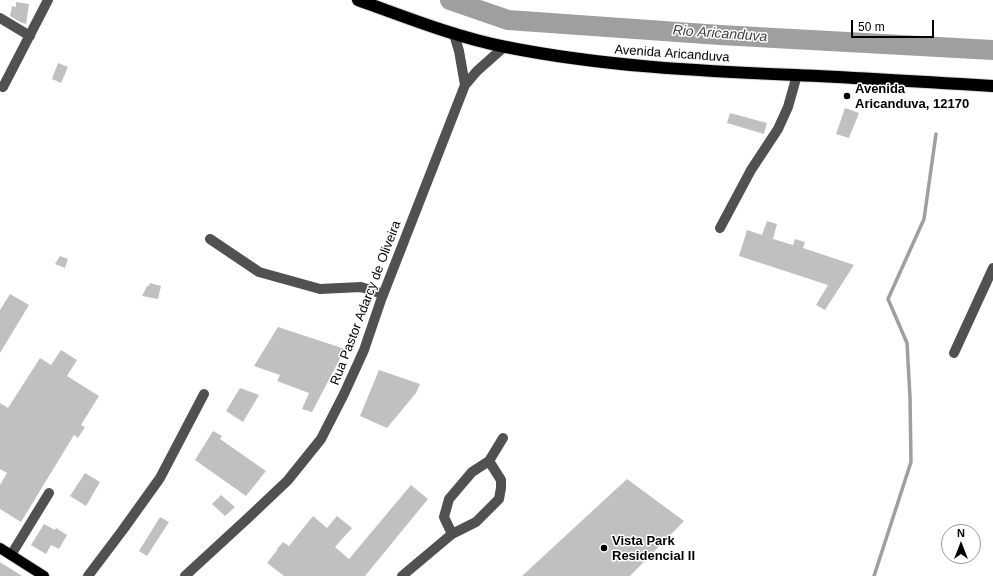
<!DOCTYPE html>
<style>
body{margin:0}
#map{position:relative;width:993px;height:576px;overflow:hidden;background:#fff;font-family:Helvetica,sans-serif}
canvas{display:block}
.north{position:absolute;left:941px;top:524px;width:40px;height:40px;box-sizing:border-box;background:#fff;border:1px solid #999;border-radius:50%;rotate:0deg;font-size:11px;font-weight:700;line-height:16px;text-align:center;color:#000}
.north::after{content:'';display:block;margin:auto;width:14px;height:18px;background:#000;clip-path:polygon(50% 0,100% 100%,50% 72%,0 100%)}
.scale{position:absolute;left:851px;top:20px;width:83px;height:18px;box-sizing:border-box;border:2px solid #000;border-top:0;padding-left:5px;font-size:12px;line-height:14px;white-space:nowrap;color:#000;-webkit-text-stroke:3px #fff;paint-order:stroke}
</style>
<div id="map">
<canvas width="993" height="576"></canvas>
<div class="north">N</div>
<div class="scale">50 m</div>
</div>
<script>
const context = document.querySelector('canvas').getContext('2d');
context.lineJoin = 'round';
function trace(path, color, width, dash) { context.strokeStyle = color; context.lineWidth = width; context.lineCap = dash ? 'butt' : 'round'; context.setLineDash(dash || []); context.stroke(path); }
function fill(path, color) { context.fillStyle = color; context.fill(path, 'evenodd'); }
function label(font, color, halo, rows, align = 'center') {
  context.font = font + ' Helvetica,sans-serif'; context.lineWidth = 3; context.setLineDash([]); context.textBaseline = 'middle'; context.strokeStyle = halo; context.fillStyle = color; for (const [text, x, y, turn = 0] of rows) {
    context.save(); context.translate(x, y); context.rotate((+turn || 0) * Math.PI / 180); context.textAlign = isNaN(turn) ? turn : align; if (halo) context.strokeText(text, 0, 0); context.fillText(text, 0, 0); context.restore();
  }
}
trace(new Path2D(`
 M874 576 911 462 910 397 907 343 888 299 924 219 936 134`), '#9f9f9f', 3.5);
trace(new Path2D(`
 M450 0 508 20 720 35 993 50`), '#9f9f9f', 20);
fill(new Path2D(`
 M16 2 29 4 26 24 20 22 10 16 12 6 16 7Z
 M58 63 68 67 61 83 52 79Z
 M845 108 859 113 849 138 836 134Z
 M730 113 767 123 764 134 727 123Z
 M767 221 777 224 773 239 793 245 795 239 805 242 803 248 854 265 825 310 816 305 828 285 739 256 747 230 762 235Z
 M60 256 68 259 65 268 55 264Z
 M150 283 161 286 158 299 142 296 147 286H149Z
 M10 294 29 305 0 353V310Z
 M278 327 345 349 312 412 302 409 309 393 277 381 280 375 254 366Z
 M61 350 77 360 67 376 99 396 81 425 85 427 78 438 74 435 21 522 0 509V485L7 473 0 469V403L8 408 40 358 51 365Z
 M379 370 420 384 416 393 387 428 360 416Z
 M240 388 259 395 243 422 226 411Z
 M213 431 222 436 220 439 266 471 246 496 195 460Z
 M85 473 100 482 86 506 70 496Z
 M627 479 684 521 630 576H522Z
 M411 485 428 499 365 576H284L267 563 278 549H277L283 542 289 546 313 516 327 528 337 516 352 528 335 547 349 559Z
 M221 495 235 507 225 516 212 504Z
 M160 517 169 522 147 556 139 551Z
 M44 524 55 530 56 528 67 535 59 549 51 545 46 554 31 545Z
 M0 562 22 576H0Z`), '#c0c0c0');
const major = new Path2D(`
 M0 548 44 576`);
const highway = new Path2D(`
 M358 0C406 17 455 37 506 47 601 66 698 71 796 75 861 78 927 82 993 86`);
trace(major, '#dbdbdb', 12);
trace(highway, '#dbdbdb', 14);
trace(new Path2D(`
 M0 18 30 36
 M454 34 459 51 465 85
 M3 87 48 0
 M720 228 751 170 778 129 788 107 797 75
 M210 239 259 272 320 289 361 287 383 294
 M954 353 993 268
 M452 534 444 517 449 499 472 472 489 461 503 438
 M11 555 49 493
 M88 576 122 531 160 478 204 394
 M185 576 248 518 288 480 321 439 344 394 364 350 381 300 465 85 477 71 504 47
 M402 576 452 534 476 522 499 499 501 488V480L489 461`), '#515151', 10);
trace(major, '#000', 10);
trace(highway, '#000', 12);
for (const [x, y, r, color] of [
 [847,96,4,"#000"],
 [604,548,4,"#000"]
]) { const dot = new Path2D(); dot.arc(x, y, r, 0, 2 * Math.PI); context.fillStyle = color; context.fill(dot); trace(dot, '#fff', 1.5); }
label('13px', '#000', '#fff', [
 ["Avenida Aricanduva",672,54,4],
 ["Rua Pastor Adarcy de Oliveira",366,303,-69]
]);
label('bold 13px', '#000', '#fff', [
 ["Avenida",855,89],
 ["Aricanduva, 12170",855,104],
 ["Vista Park",612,541],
 ["Residencial II",612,556]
], 'left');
label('italic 14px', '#404040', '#fff', [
 ["Rio Aricanduva",720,34,4]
]);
</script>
